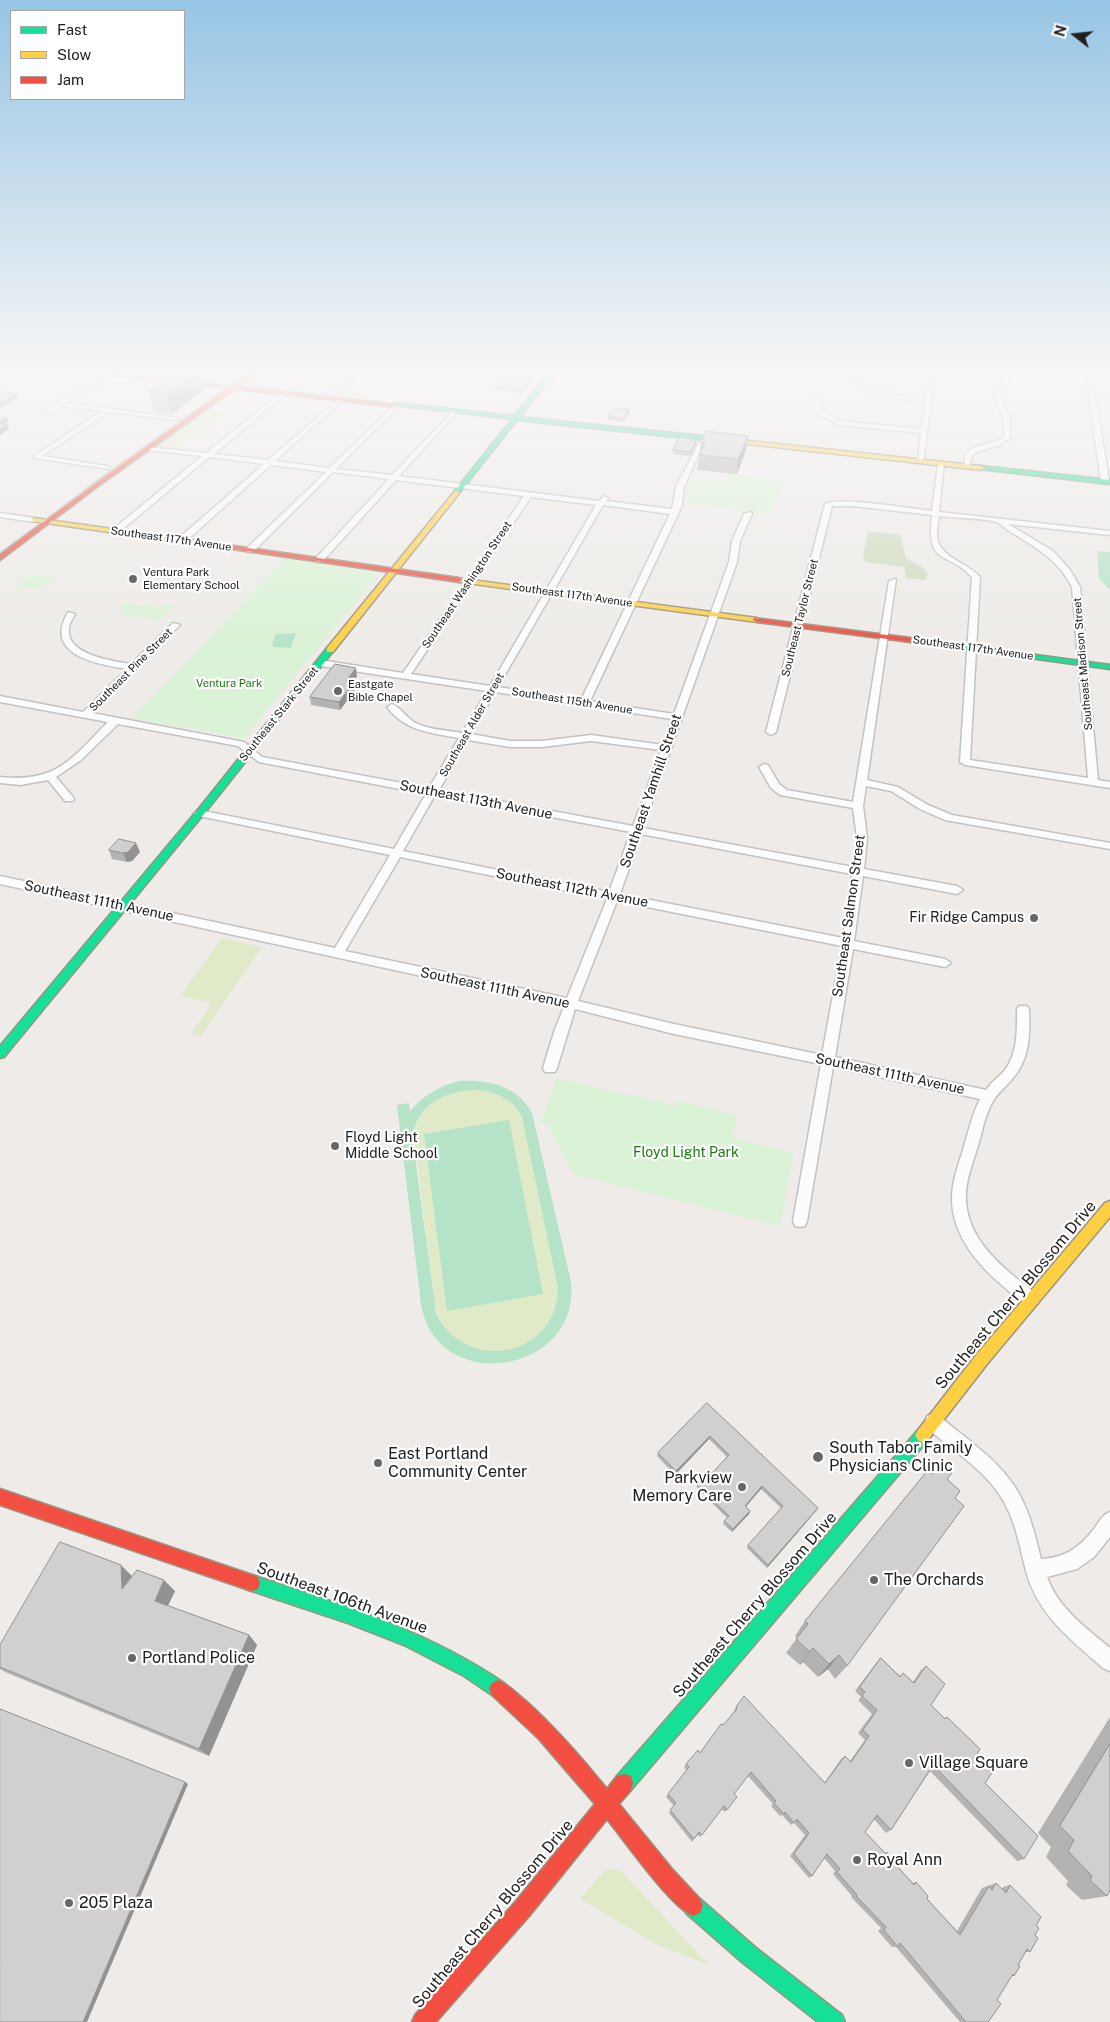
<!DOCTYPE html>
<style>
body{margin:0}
#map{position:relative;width:1110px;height:2022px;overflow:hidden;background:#eeebe8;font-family:"Public Sans",sans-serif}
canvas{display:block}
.legend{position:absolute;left:10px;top:10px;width:175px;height:90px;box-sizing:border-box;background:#fff;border:1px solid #a6a6a6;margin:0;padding:6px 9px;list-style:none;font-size:15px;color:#202020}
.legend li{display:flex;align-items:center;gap:10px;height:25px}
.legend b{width:25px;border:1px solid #a6a6a6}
.north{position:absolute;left:1050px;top:10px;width:50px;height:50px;-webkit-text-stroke:4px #fff;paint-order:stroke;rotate:286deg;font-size:14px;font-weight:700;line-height:20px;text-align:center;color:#202020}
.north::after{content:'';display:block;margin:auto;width:18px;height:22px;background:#202020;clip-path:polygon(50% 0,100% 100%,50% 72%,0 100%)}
</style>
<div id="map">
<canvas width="1110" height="2022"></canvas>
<ul class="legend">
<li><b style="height:6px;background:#16e098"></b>Fast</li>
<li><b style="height:6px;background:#ffcf43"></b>Slow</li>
<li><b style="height:6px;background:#f24e42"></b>Jam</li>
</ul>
<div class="north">N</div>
</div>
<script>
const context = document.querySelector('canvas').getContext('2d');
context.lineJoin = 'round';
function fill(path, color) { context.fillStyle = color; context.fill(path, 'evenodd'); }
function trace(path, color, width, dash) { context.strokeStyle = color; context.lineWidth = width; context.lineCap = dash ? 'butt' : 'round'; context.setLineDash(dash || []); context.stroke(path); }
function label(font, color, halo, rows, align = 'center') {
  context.font = font + ' "Public Sans",sans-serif'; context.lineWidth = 4.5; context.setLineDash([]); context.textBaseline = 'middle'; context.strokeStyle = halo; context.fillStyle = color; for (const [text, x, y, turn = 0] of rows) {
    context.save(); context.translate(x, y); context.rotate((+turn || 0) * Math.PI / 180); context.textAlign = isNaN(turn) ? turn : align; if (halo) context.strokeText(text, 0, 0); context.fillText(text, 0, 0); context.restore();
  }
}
fill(new Path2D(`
 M208 410 226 413 206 430H210L197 440 188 439 176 448 159 446V445Z
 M222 938 262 947 201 1036 191 1034 212 1003 180 996Z
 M465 1090C491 1088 516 1098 524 1124L558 1288C556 1362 451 1376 434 1303L414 1133C418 1107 441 1094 465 1090Z
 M613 1869 622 1872 709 1965 658 1945 580 1899 604 1871Z`), '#e0eac8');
fill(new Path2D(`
 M868 531 900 535 906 558 925 569 928 574 925 580 906 578 904 567 865 562 863 556Z`), '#cedbbe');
fill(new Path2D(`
 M731 474 781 480 770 514 687 504 685 492 691 478 728 482Z
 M284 559 379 573 244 738 133 718Z
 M31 575 53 578 38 590 16 587Z
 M124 602 157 607 166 604 176 605 160 620 118 614 125 607 119 606Z
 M557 1078 675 1106 677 1101 737 1115 732 1138 794 1153 780 1226 574 1174 547 1124 540 1123Z`), '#daf2d5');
fill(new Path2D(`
 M1097 551 1110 552V590L1099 578Z
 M296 633 291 648 274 647 272 645 276 634Z
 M460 1081C489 1079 517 1086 532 1113L571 1282C581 1374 436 1397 421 1304L397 1105 409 1103 410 1111C424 1095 439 1086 460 1081ZM471 1090C491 1090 512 1097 522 1117L558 1288C557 1357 466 1375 436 1313L413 1142C412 1109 441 1092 471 1090Z
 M509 1120 543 1294 447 1311 424 1134Z`), '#b5e3c7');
const street = new Path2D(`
 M356 370H363L329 399H325V397Z
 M842 370H848C866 392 899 395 925 399L929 370H935L923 463 918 462 921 433 839 425 815 412 813 409 817 397 820 395 823 397 820 410 840 421 922 429 925 402C896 399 861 395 842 370Z
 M1004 370H1010V381L1000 394 1010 420V438L1000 445 974 453 971 457 970 467 965 468C960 440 988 449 1004 437V420L994 394 1004 381Z
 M1085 370H1091L1109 481 1105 483 1101 481Z
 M109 372 111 375 66 403 178 418 175 420 109 412 42 456 107 466 109 467V469L34 458V456L102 411 61 406 49 413H45V411Z
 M284 391 286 394 214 454 268 460 340 398 342 401 275 461 329 468 396 404 398 405V407L336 469 392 475 454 410 456 411V413L399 476 599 501 604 496 608 498 606 501 672 509 676 487 701 439 706 438 684 487 682 505 679 512 590 701 674 714 729 562 732 541 744 514 751 512 752 514 740 541 737 562 643 828 853 867 857 838 853 808 780 795 771 788 759 767 764 764 768 765 779 784 787 790 853 802 889 581 896 579 867 780 898 787 928 805 952 815 1110 843V849L945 820 920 809 891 791 866 786 863 806 867 838 864 869 957 886 963 890 957 894 863 876 854 941 945 959 951 963 945 967 853 949 835 1057 986 1090C991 1082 999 1077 1005 1070 1018 1053 1017 1030 1017 1009L1019 1006H1027L1029 1009C1030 1034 1030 1058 1013 1078 1007 1086 998 1092 993 1101 984 1116 982 1135 976 1152 972 1165 967 1178 966 1192 963 1239 1004 1269 1037 1294L1040 1299 1037 1304 1032 1306C1019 1301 1006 1289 995 1279 969 1255 947 1224 953 1186 955 1174 959 1162 963 1150 968 1133 972 1115 980 1099L833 1067 807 1221 805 1226 800 1227 795 1226 793 1221 821 1064 674 1034 575 1009 557 1068 555 1072H545L543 1068 555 1029 564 1007 0 884V876L335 948 390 855 199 816 194 813 199 810 394 849 426 794 259 762 238 746 118 724 81 760 56 777 73 797 74 799 73 801H65L48 780 20 785 0 783V777C57 783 71 759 108 722L0 702V696L83 712 127 669C96 664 43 655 68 612L75 614C73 618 69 624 69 628 65 655 113 661 131 664L173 623 180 625 92 713 244 742 262 757 429 788 459 738C431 733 405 731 387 707L392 704C400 707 406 717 414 722 428 730 446 730 462 733L487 691 320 666 316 663 320 660 403 673 524 496 396 480 322 562H316V558L389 479 333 472 253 552H247V548L326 472 271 465 185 542H179V538L264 464 209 457 118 533 111 531 202 456 149 450 147 449V447L206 453ZM531 497 596 505 490 686 411 674ZM603 505 670 514 581 700 498 687ZM495 692 672 719 663 745 591 735 542 741H510L471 734ZM468 740 510 747H542L591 741 661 750 633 826 439 790ZM435 795 631 832 609 892 403 851ZM641 834 852 874 843 938 620 894ZM400 857 607 899 567 998 345 951ZM617 901 842 946 822 1055 674 1024 578 1001Z
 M941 462 944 464 939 512 1110 531V535L1008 524 1053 551 1070 570 1080 587 1098 780 1110 782V788L965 765 960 762 972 577C946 549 926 568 932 515L853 506H832L776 732 771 735 766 732 825 504C837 496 914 509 932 511L938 464ZM939 516C955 518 983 518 997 522 1001 524 1005 529 1009 531 1035 547 1058 559 1072 587L1088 778 970 760 980 577C968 563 938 557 937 536 937 530 938 522 939 516Z
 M0 513 34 518 38 520 34 522 0 517Z
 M933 1414 939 1416C965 1438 996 1458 1015 1487 1029 1509 1035 1535 1041 1559 1065 1558 1080 1547 1094 1529 1099 1522 1102 1515 1110 1512V1537L1094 1557 1077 1569 1047 1577C1058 1608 1086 1628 1110 1648V1671L1103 1668C1071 1640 1037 1614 1026 1571 1020 1548 1016 1523 1004 1502 987 1471 953 1451 927 1428L925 1422 927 1416Z`);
const fast = new Path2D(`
 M551 370H557L520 417 731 439 734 441 731 443 517 420 459 493 457 494 454 492 455 491 512 419 392 405 395 403 514 416Z
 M981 466 1110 480V484L979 469 978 468Z
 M954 644 1110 665V669L957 648H954Z
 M327 648 334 650 207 810 4 1057 0 1058V1046L201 806Z
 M923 1427 928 1430 931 1435 928 1440 631 1790 624 1792 617 1790 615 1783 617 1776 918 1430Z
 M252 1575C341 1604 426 1630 504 1683L507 1689 504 1695 498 1698 492 1695 464 1676 404 1645 348 1623 246 1589 244 1583 246 1577Z
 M693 1896 700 1899 756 1948 842 2015 845 2022H818L742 1962 686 1913 683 1906 686 1899Z`);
const slow = new Path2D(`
 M731 439 981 466 984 468 981 470 729 442 728 441Z
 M455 491 460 492 333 652H327V648Z
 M34 518 220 544 223 546 220 548 32 521V519Z
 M456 578 757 618 761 620 757 622 459 582 455 580Z
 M1110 1201V1217L987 1364 928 1440 923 1443 918 1440 915 1435 918 1430 977 1354 1105 1203Z`);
const jam = new Path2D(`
 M71 370H89L232 386 254 370H261L239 386 398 405 395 407 235 389 101 484 0 560V555L97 482 228 388Z
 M220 544 459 578 463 580 459 582 218 547V545Z
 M754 618 957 644 961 646 957 648 757 622 753 620Z
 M0 1489 252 1575 258 1577 260 1583 258 1589 252 1591 0 1505Z
 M498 1680C509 1685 517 1694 526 1701 556 1728 582 1758 607 1789L617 1776 624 1774 631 1776 633 1783 631 1790 619 1804 672 1869 700 1899 703 1906 700 1913 693 1916C671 1907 624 1840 607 1819L530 1915 436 2022H412L415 2015 516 1901 595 1804 538 1738 492 1695 489 1689 492 1683Z`);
trace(street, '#c4c2c1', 3);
trace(fast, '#989580', 3);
trace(slow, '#989580', 3);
trace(jam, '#989580', 3);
fill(street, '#fcfcfc');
fill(fast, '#16e098');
fill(slow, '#ffcf43');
fill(jam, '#f24e42');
trace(new Path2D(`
 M0 552 251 370`), '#cbcbca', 1);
fill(new Path2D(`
 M531 379V382L522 393 492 389V386Z
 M205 389 172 414 154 412 149 391Z
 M629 409V413L622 422 608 420V417Z
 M748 436 746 450 737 474 697 470 701 442Z
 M693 439V440L696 444 690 456 673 454V450Z
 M357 676 353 682H354L355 690 340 710 311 705 310 697Z
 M109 850 140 852 132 861 127 862 112 859Z
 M707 1403 818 1508 816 1511 767 1568 747 1548 748 1545 781 1508 761 1489 746 1506 750 1511 749 1514 732 1532 723 1524 724 1521 727 1518 697 1488V1485L712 1473 727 1457 709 1439 675 1475 657 1456 658 1453Z
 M932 1474 947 1479 955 1498 847 1666 835 1679 828 1669 818 1677 803 1662 800 1665 786 1653 797 1638 795 1636 805 1621Z
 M132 1576 175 1591 168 1606 249 1635 257 1645 209 1756 5 1672 0 1669V1645Z
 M881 1658 900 1676 903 1673 913 1682 921 1670 926 1666 931 1705 944 1718 947 1717 977 1754 985 1767V1783L1024 1859 1017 1861 930 1771 891 1830 886 1833 874 1819 865 1832 885 1853 887 1852 895 1864 913 1883 916 1882 927 1899 957 1931 982 1888 996 1883 1002 1889 1003 1887 1010 1885 1036 1926 1035 1935 1030 1952H1025L1018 1965 1014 1976H1011L997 2000 988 2022H960L896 1947H892L878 1931 881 1928 851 1897 852 1896 833 1874 835 1871 824 1858 812 1876 809 1878 790 1856 805 1835 794 1823 791 1825 782 1815 780 1816 771 1806 773 1804 748 1776 734 1794 727 1810 724 1812 722 1809 700 1837 697 1834 692 1842 669 1813 674 1806 666 1797 668 1794 687 1770 684 1768 686 1764 700 1753 734 1712V1711L736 1707 825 1782 841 1759 845 1756 850 1761 865 1740 858 1733 872 1714 858 1700 861 1697 855 1691 877 1662Z
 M1110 1717V1891L1107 1896 1082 1900 1066 1885 1068 1881 1046 1857 1051 1847 1038 1833Z`), '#b5b3b1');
fill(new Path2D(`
 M199 370H201L205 389 172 414 167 393Z
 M531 379V382L522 393V389Z
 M17 393 18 397 0 408V403Z
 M629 409V413L622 422 623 418Z
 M7 418 8 422 0 427V422Z
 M8 425 9 429 0 435V429Z
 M748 436 746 450 737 474 738 459Z
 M696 441V444L690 456 691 452Z
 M356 668 357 676 347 689 346 681Z
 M354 682 355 690 340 710 339 702Z
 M136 843 140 852 132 861 127 862 123 853Z
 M710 1436 709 1439 675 1475 676 1471Z
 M762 1486 761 1489 744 1509 745 1506Z
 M818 1508 816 1511 767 1568 768 1565Z
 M750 1511 749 1514 732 1532 733 1529Z
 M121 1565 132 1576 122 1589Z
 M164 1580 175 1591 165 1611 155 1601Z
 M249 1635 257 1645 209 1756 199 1749Z
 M813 1648 803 1662 800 1665 810 1652Z
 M839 1655 828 1669 818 1677 829 1664Z
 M185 1782 188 1784 87 2022H83Z`), '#939290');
const building = new Path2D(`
 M181 370H199L167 393 149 391Z
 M502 375 531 379 522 389 492 386Z
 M3 392 17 393 0 403V393Z
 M614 408 629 409 623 418 608 417Z
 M0 417 7 418 0 422Z
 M0 424 8 425 0 429Z
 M706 431 748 436 738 459 699 455 705 442H701Z
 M680 437 693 439 692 440 696 441 691 452 673 450Z
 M335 664 356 668 346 681 354 682 339 702 310 697Z
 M119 839 136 843 128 852 123 853 109 850Z
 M707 1403 818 1508 768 1565 748 1545 783 1506 762 1486 745 1506 750 1511 733 1529 724 1521 729 1516 697 1485 710 1472 712 1473 729 1455 710 1436 676 1471 658 1453Z
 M940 1463 952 1473 947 1479 960 1491 955 1498 964 1506 847 1666 839 1655 829 1664 813 1648 810 1652 796 1639 808 1624 805 1621 927 1471 932 1474Z
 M60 1542 121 1565 122 1589 137 1570 164 1580 155 1601 249 1635 199 1749 0 1667V1645Z
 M881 1658 900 1677 903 1673 914 1683 926 1666 945 1684 931 1705 945 1719 947 1717 980 1749 977 1754 987 1764 985 1767 992 1773 985 1783 1038 1836 1024 1859 933 1765 891 1830 877 1815 865 1832 886 1854 887 1852 896 1863 895 1864 914 1885 916 1882 928 1896 927 1899 960 1935 989 1886 992 1890 996 1883 1006 1893 1010 1885 1041 1917 1036 1926 1039 1928 1035 1935 1038 1938 1030 1952 1027 1949 1018 1965 1020 1966 1014 1976 1013 1974 997 2000 1001 2004 988 2022H966L900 1943 898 1947 884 1930 886 1927 856 1896 857 1895 837 1872 840 1869 827 1854 812 1876 794 1854 809 1833 797 1819 794 1823 785 1812 784 1814 774 1803 776 1801 751 1772 734 1794 737 1797 727 1810 724 1806 702 1835 699 1832 694 1839 670 1810 676 1803 668 1794 689 1767 686 1764 698 1750 700 1753 721 1724 723 1725 737 1709 736 1707 744 1696 825 1783 845 1756 851 1762 869 1736 863 1730 877 1710 862 1696 865 1692 860 1687Z
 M0 1709 185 1782 83 2022H0Z
 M1110 1744V1890L1107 1896 1090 1880 1092 1876 1068 1851 1074 1840 1060 1826Z`);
fill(building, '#d2d0ce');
trace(building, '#939290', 1);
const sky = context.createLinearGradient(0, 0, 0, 653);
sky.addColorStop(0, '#97c5e5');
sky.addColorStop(0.57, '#f7f6f5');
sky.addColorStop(1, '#f7f6f500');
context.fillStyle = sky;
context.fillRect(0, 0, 1110, 653);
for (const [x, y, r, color] of [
 [133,579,5,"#686766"],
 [338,691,5,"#686766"],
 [1034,918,5,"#686766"],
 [335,1146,5,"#686766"],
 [818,1457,6,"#686766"],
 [378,1463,5,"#686766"],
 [742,1487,5,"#686766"],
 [874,1580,5,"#686766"],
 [132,1658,5,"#686766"],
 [909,1763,5,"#686766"],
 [857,1860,5,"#686766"],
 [69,1903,5,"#686766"]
]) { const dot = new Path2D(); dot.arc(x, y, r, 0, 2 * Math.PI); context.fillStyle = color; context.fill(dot); trace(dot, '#fff', 2); }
label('11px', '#202020', '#fff', [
 ["Southeast 117th Avenue",171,539,8],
 ["Southeast Washington Street",467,585,-56],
 ["Southeast 117th Avenue",572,595,8],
 ["Southeast Taylor Street",800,618,-76],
 ["Southeast 117th Avenue",973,648,8],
 ["Southeast Madison Street",1083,664,-95],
 ["Southeast Pine Street",131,670,-45],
 ["Southeast 115th Avenue",572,701,9],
 ["Southeast Stark Street",279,714,-51],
 ["Southeast Alder Street",472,725,-60]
]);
label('11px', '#202020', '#fff', [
 ["Ventura Park",143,573],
 ["Elementary School",143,586],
 ["Eastgate",348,685],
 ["Bible Chapel",348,698]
], 'left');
label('11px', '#197d0e', '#fff', [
 ["Ventura Park",229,684]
]);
label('14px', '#202020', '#fff', [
 ["Southeast Yamhill Street",651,791,-71],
 ["Southeast 113th Avenue",476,800,11],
 ["Southeast 112th Avenue",572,888,11],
 ["Southeast 111th Avenue",99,901,12],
 ["Southeast Salmon Street",849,916,-82],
 ["Southeast 111th Avenue",495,988,12],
 ["Southeast 111th Avenue",890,1074,12]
]);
label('14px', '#202020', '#fff', [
 ["Fir Ridge Campus",1024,918],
 ["Floyd Light",345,1138,"left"],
 ["Middle School",345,1154,"left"]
], 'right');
label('14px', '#197d0e', '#fff', [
 ["Floyd Light Park",686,1153]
]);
label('16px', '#202020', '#fff', [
 ["Southeast Cherry Blossom Drive",1016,1295,-50],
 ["Southeast 106th Avenue",342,1598,20],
 ["Southeast Cherry Blossom Drive",755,1605,-49],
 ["Southeast Cherry Blossom Drive",493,1914,-50]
]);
label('16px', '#202020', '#fff', [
 ["South Tabor Family",829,1448],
 ["Physicians Clinic",829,1466],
 ["East Portland",388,1454],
 ["Community Center",388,1472],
 ["Parkview",732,1478,"right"],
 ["Memory Care",732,1496,"right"],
 ["The Orchards",884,1580],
 ["Portland Police",142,1658],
 ["Village Square",919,1763],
 ["Royal Ann",867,1860],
 ["205 Plaza",79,1903]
], 'left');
</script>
